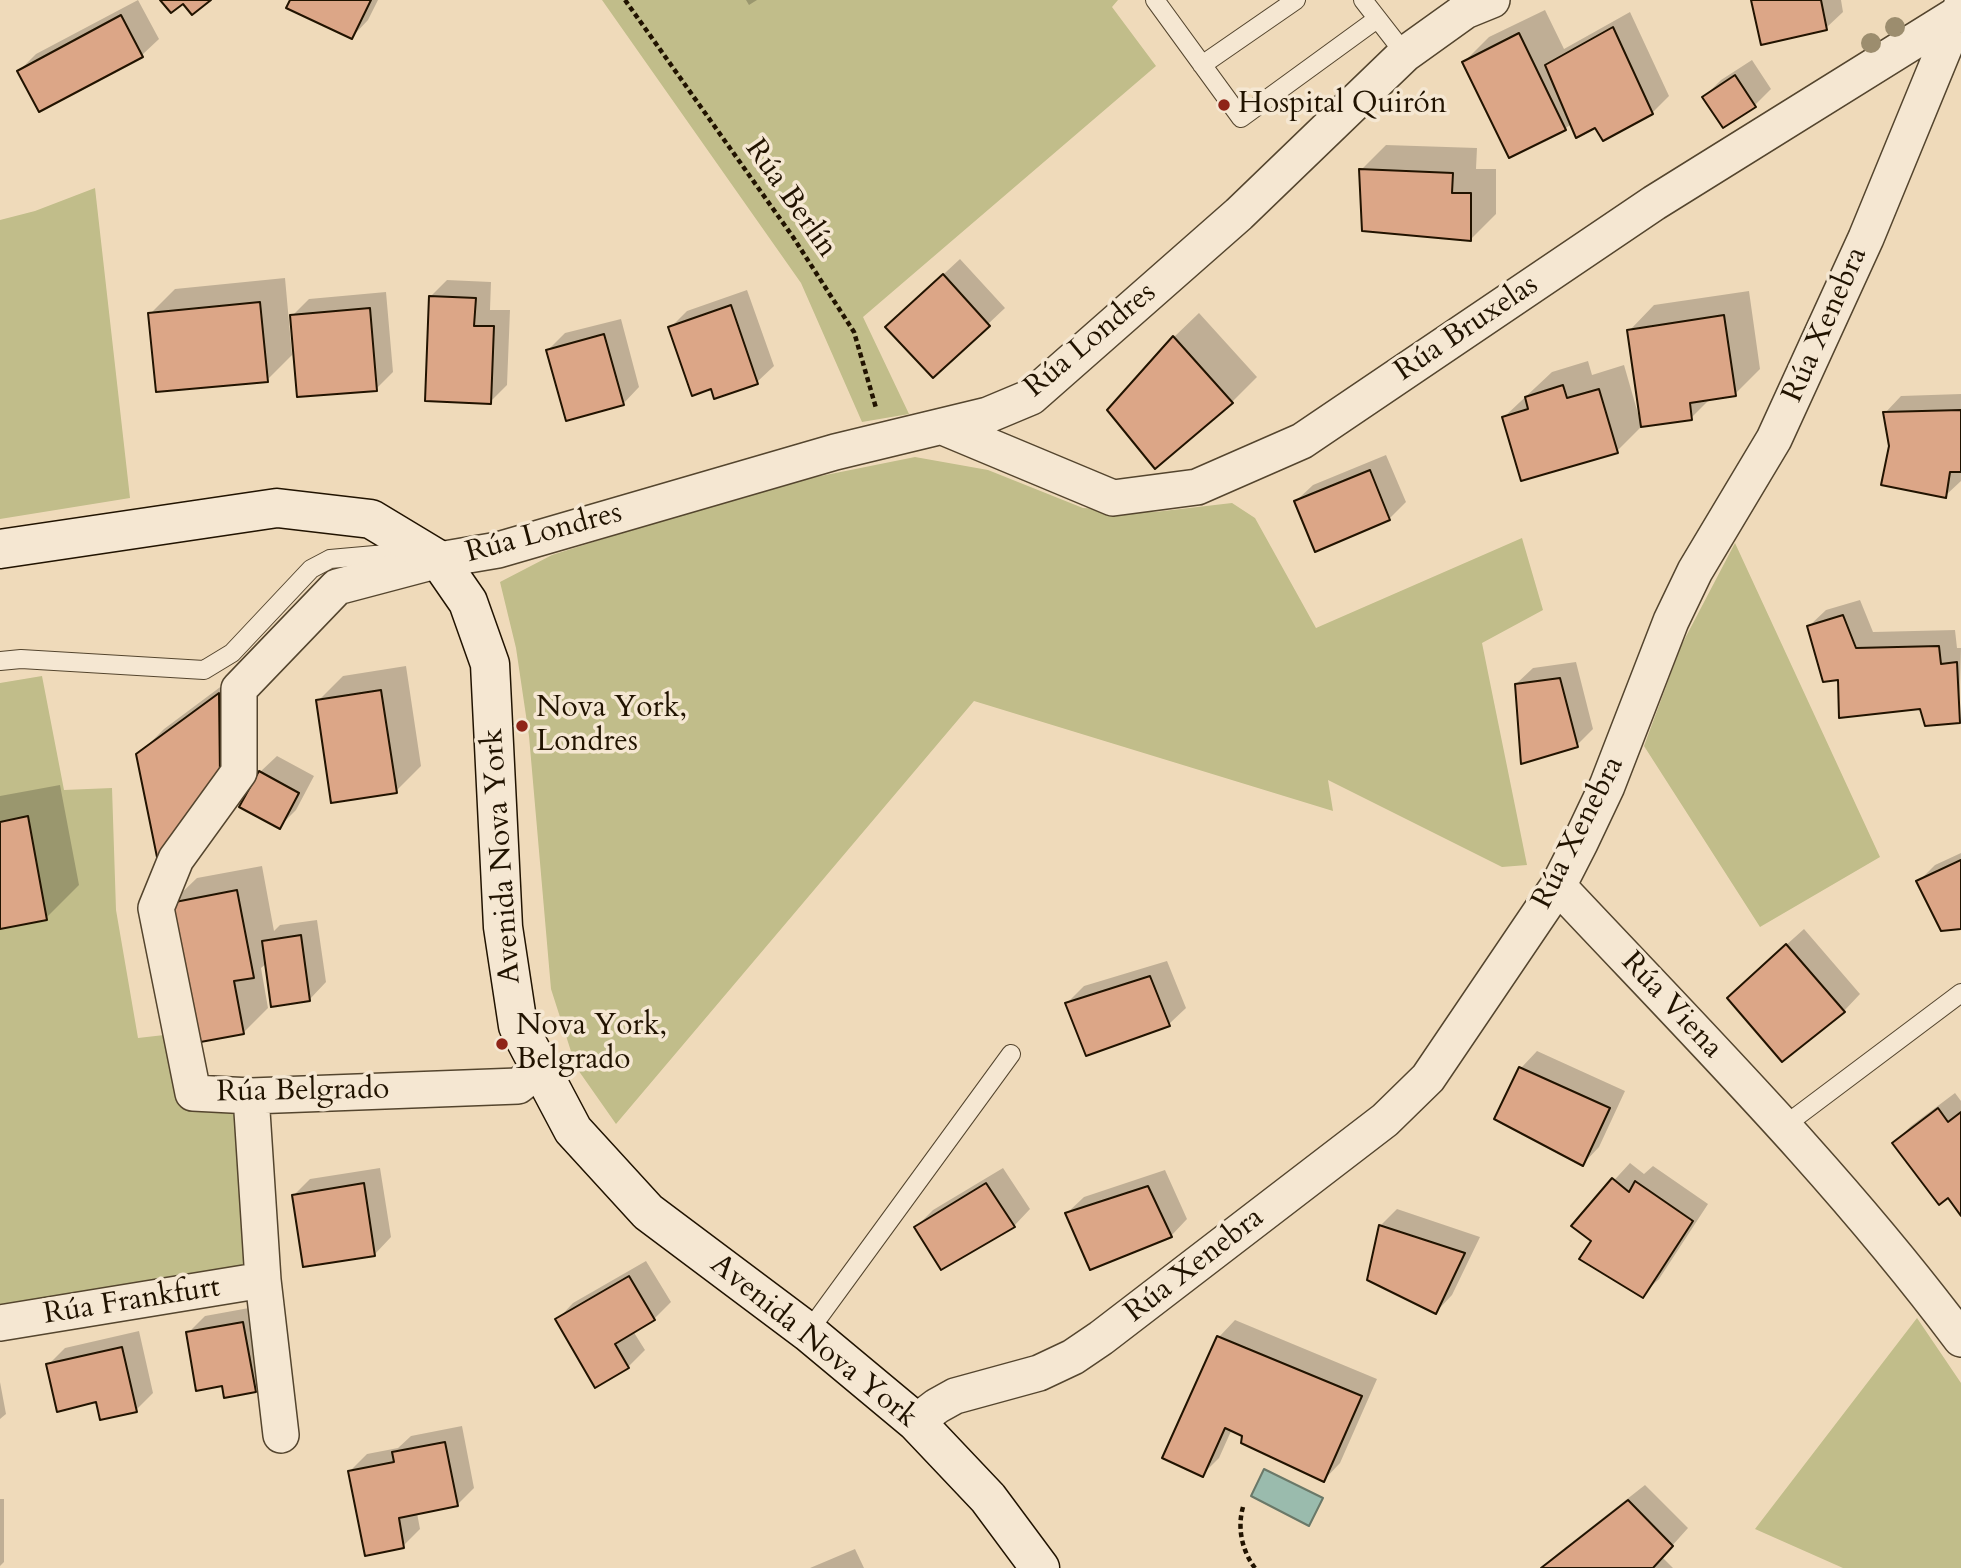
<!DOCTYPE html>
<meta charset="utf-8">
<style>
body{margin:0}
canvas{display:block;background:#efdaba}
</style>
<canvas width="1961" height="1568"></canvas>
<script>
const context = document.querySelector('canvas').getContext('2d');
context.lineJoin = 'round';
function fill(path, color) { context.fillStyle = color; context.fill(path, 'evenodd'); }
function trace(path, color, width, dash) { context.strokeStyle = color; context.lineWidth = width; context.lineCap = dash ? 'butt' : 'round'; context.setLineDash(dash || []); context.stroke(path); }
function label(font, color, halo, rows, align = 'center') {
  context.font = font + ' Cardo,serif'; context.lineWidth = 7; context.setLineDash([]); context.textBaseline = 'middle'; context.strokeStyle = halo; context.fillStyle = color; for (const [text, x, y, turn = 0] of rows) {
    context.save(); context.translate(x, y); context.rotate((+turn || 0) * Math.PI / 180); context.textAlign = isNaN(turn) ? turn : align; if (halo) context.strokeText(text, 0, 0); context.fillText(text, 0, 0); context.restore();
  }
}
fill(new Path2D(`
 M602 0H1118L1112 7 1156 66 863 317 909 414 862 422 801 283Z
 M95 188 130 498 0 519V220L35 211Z
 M915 457 988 470 1083 508 1155 512 1232 503 1255 518 1316 628 1522 538 1543 610 1482 643 1527 865 1502 867 1328 780 1333 811 974 701 616 1124 576 1067 551 989 529 736 516 648 500 582 552 555 771 486Z
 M1735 543 1880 857 1760 927 1644 746 1681 646Z
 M42 676 64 790 112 788 116 910 138 1038 173 1034 182 1080 235 1107 249 1264 0 1316V929L47 919 28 817 0 822V683Z
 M1917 1318 1961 1383V1568H1843L1755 1529Z`), '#c1bd8a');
const water = new Path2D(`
 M1264 1469 1323 1498 1309 1526 1251 1496Z`);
fill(water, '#9abbad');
trace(water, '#6a7868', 2);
fill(new Path2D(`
 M138 0 159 39 142 55 39 110 19 71 36 54Z
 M292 0H378L368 20 352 37Z
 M746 0H757L749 5Z
 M1752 0H1841L1843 12 1826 28Z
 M1545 10 1564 49 1630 12 1669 96 1652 113 1596 125 1572 123 1565 129 1464 62 1489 37Z
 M1752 60 1771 89 1755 105 1704 97 1721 80Z
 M1386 145 1477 148 1476 169H1496V214L1471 239 1361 170Z
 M960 259 1005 308 933 376 904 311Z
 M285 278 292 355 267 380 150 314 175 289Z
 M447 280 491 282 490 310H510L507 385 490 402 430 297Z
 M747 290 774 366 757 382 712 387 670 328 687 311Z
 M1749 291 1760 369 1735 394 1711 398 1691 418 1643 425 1617 451 1504 417 1552 372 1588 361 1592 375 1624 365 1639 417H1642L1629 331 1654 305Z
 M386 292 393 372 376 389 292 316 309 299Z
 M1199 313 1257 377 1232 402 1174 337Z
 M621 319 639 387 623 404 548 350 565 333Z
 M1961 394V481L1945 496 1891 446 1885 413 1901 396Z
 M1386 455 1406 502 1389 519 1296 501 1313 485Z
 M1860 600 1873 632 1955 630 1957 648H1961L1959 722 1840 679 1809 626 1826 610Z
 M1576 662 1593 729 1577 745 1516 684 1533 668Z
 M406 666 421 766 396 791 318 701 343 676Z
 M243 670 244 750 183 835 138 755 164 729Z
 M277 756 314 776 296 810 279 827 260 772Z
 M60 785 79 885 46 918 0 927V796Z
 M1961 853V927L1918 882 1935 865Z
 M262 866 274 931 280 925 317 920 326 982 310 999 267 963 261 968 268 1008 243 1033 171 903 197 878Z
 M1804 929 1860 994 1844 1011 1746 981Z
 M1167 961 1186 1008 1169 1024 1067 1003 1084 986Z
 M1537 1051 1625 1091 1599 1147 1583 1164 1521 1068Z
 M1955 1093 1961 1101V1213L1948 1196 1894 1143 1911 1126Z
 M1630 1163 1644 1174 1653 1166 1708 1204 1659 1279 1642 1295 1594 1240 1573 1225Z
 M380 1168 391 1237 375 1254 294 1195 310 1179Z
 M1003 1168 1030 1209 1014 1226 916 1227 933 1210Z
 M1165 1170 1187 1219 1171 1236 1067 1213 1084 1197Z
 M1397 1209 1480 1237 1452 1295 1436 1312 1380 1226Z
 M646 1261 671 1302 654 1319 633 1331 645 1350 628 1367 557 1320 573 1303Z
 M260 1306 272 1374 255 1390 224 1384 188 1333 205 1316Z
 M1235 1320 1377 1379 1340 1463 1324 1480 1232 1429 1219 1458 1202 1475 1219 1337Z
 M139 1331 153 1393 136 1410 97 1400 48 1365 65 1348Z
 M0 1382 6 1414 0 1419Z
 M462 1426 474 1488 457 1505 417 1513 420 1529 403 1546 350 1471 367 1454 398 1448 411 1436Z
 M1645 1485 1688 1528 1662 1557 1673 1568H1543L1557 1554Z
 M0 1499H4V1562L0 1566Z
 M855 1549 864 1568H810Z`), '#0003');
const building = new Path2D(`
 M160 0H211L192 15 183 4 171 13Z
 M290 0H371L352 39 286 8Z
 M1751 0H1821L1827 30 1761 45Z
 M121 15 143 57 39 112 17 71Z
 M1613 27 1653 114 1603 141 1595 128 1576 138 1545 65Z
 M1519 33 1566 130 1509 158 1462 62Z
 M1735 75 1756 107 1723 128 1702 97Z
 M1359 169 1453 173 1452 193H1471V241L1362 231Z
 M943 274 990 326 933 378 885 327Z
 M429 296 476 298 474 326H494L491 404 425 401Z
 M260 302 268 382 156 392 148 313Z
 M731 305 758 384 714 399 711 389 692 396 668 327Z
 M370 308 377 391 297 397 290 315Z
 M1724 315 1736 396 1690 403 1692 420 1641 427 1627 330Z
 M604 334 624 405 566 421 546 350Z
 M1173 336 1233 403 1155 469 1107 410Z
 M1563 385 1567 398 1599 389 1618 453 1521 481 1502 417 1528 409 1525 397Z
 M1961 410V472H1950L1946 498 1881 485 1889 446 1883 412Z
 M1370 470 1390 520 1315 552 1294 501Z
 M1843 615 1856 648 1939 646 1941 664 1957 662 1960 723 1925 726 1920 709 1839 718 1838 680 1823 682 1807 626Z
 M1560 678 1578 747 1521 764 1515 684Z
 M381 690 397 793 331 803 316 700Z
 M219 693 220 777 158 862 136 754Z
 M259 771 299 793 280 829 239 807Z
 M28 816 47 920 0 929V822Z
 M1961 860V929L1941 931 1916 881Z
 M237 890 254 978 234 981 244 1034 195 1043 170 903Z
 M301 935 310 1001 271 1007 262 941Z
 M1786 944 1845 1012 1782 1062 1727 998Z
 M1150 976 1170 1026 1086 1056 1065 1003Z
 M1519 1067 1610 1108 1583 1166 1494 1119Z
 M1938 1108 1948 1122 1961 1112V1216L1948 1198 1939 1205 1892 1143Z
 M1612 1178 1629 1192 1635 1181 1693 1221 1643 1298 1579 1259 1591 1241 1571 1226Z
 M364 1183 375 1256 303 1267 292 1195Z
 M986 1183 1015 1227 941 1270 914 1227Z
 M1148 1186 1172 1237 1090 1270 1065 1213Z
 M1379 1225 1465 1253 1436 1314 1367 1280Z
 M629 1276 655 1320 615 1344 629 1368 595 1388 555 1319Z
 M243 1322 256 1392 224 1398 222 1386 196 1391 186 1332Z
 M1217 1336 1362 1396 1324 1482 1241 1443 1242 1436 1225 1428 1203 1477 1162 1458Z
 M122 1347 137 1412 100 1420 96 1402 57 1412 46 1364Z
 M445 1442 458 1506 399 1518 404 1548 365 1556 348 1471 394 1462 392 1452Z
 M1628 1500 1673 1546 1653 1568H1541Z`);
fill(building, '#dca687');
trace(building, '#211300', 2);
const service = new Path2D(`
 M1155 0 1241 118 1377 19
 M1363 0 1405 54
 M1202 65 1296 0
 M0 661 21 659 204 670 232 653 311 569 330 559 386 554 401 537
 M1784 1126 1961 993
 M808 1332 1011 1054`);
const minor = new Path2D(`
 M943 427 1113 498 1197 487 1302 441 1654 203 1956 15
 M1558 886C1696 1033 1840 1177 1961 1339
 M540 1069 518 1086 251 1096 193 1093 156 908 176 859 239 772V689L337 587 439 560 498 550 835 452 988 415 1031 397 1239 214 1405 54 1465 11 1492 0
 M251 1096 263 1280 281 1435
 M0 1323 263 1280
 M916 1422 937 1406 955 1396 1039 1373 1073 1357 1101 1338 1385 1120 1428 1078 1558 886 1580 843 1607 786 1671 621 1695 571 1774 439 1866 238 1961 7`);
const secondary = new Path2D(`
 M0 549 277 508 371 519 439 560 468 602 490 664 503 927 518 1026 573 1130 648 1212 808 1332 916 1422 988 1498 1040 1568`);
trace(service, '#54452e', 20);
trace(minor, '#54452e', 38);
trace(secondary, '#211300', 41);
trace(new Path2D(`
 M625 0 793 237 854 332 876 408
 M1243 1507C1237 1528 1242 1551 1255 1568`), '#211300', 4.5, [5, 3.5]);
trace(service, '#f5e7d2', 18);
trace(minor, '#f5e7d2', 35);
trace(secondary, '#f5e7d2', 38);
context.fillStyle = '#9c8d6e';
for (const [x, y] of [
 [1895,27],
 [1871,43]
]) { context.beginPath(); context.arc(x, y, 10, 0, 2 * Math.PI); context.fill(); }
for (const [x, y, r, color] of [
 [1224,105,7,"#8f2418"],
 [522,726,7,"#8f2418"],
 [502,1044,7,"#8f2418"]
]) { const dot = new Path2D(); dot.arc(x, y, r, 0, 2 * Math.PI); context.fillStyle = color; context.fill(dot); trace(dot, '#f5e7d2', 2.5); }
label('30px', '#211300', '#f5e7d2', [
 ["Hospital Quirón",1238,105],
 ["Nova York,",536,709],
 ["Londres",536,743],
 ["Nova York,",516,1027],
 ["Belgrado",516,1061]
], 'left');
label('30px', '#211300', '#f5e7d2', [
 ["Rúa Berlín",790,199,55],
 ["Rúa Xenebra",1826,325,-66],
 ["Rúa Bruxelas",1467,329,-34],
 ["Rúa Londres",1091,341,-40],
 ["Rúa Londres",544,534,-15],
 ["Rúa Xenebra",1579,833,-63],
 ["Avenida Nova York",503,856,-94],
 ["Rúa Viena",1671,1006,47],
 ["Rúa Belgrado",303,1092,-1],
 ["Rúa Xenebra",1195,1266,-38],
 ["Rúa Frankfurt",132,1302,-9],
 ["Avenida Nova York",813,1342,39]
]);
</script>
